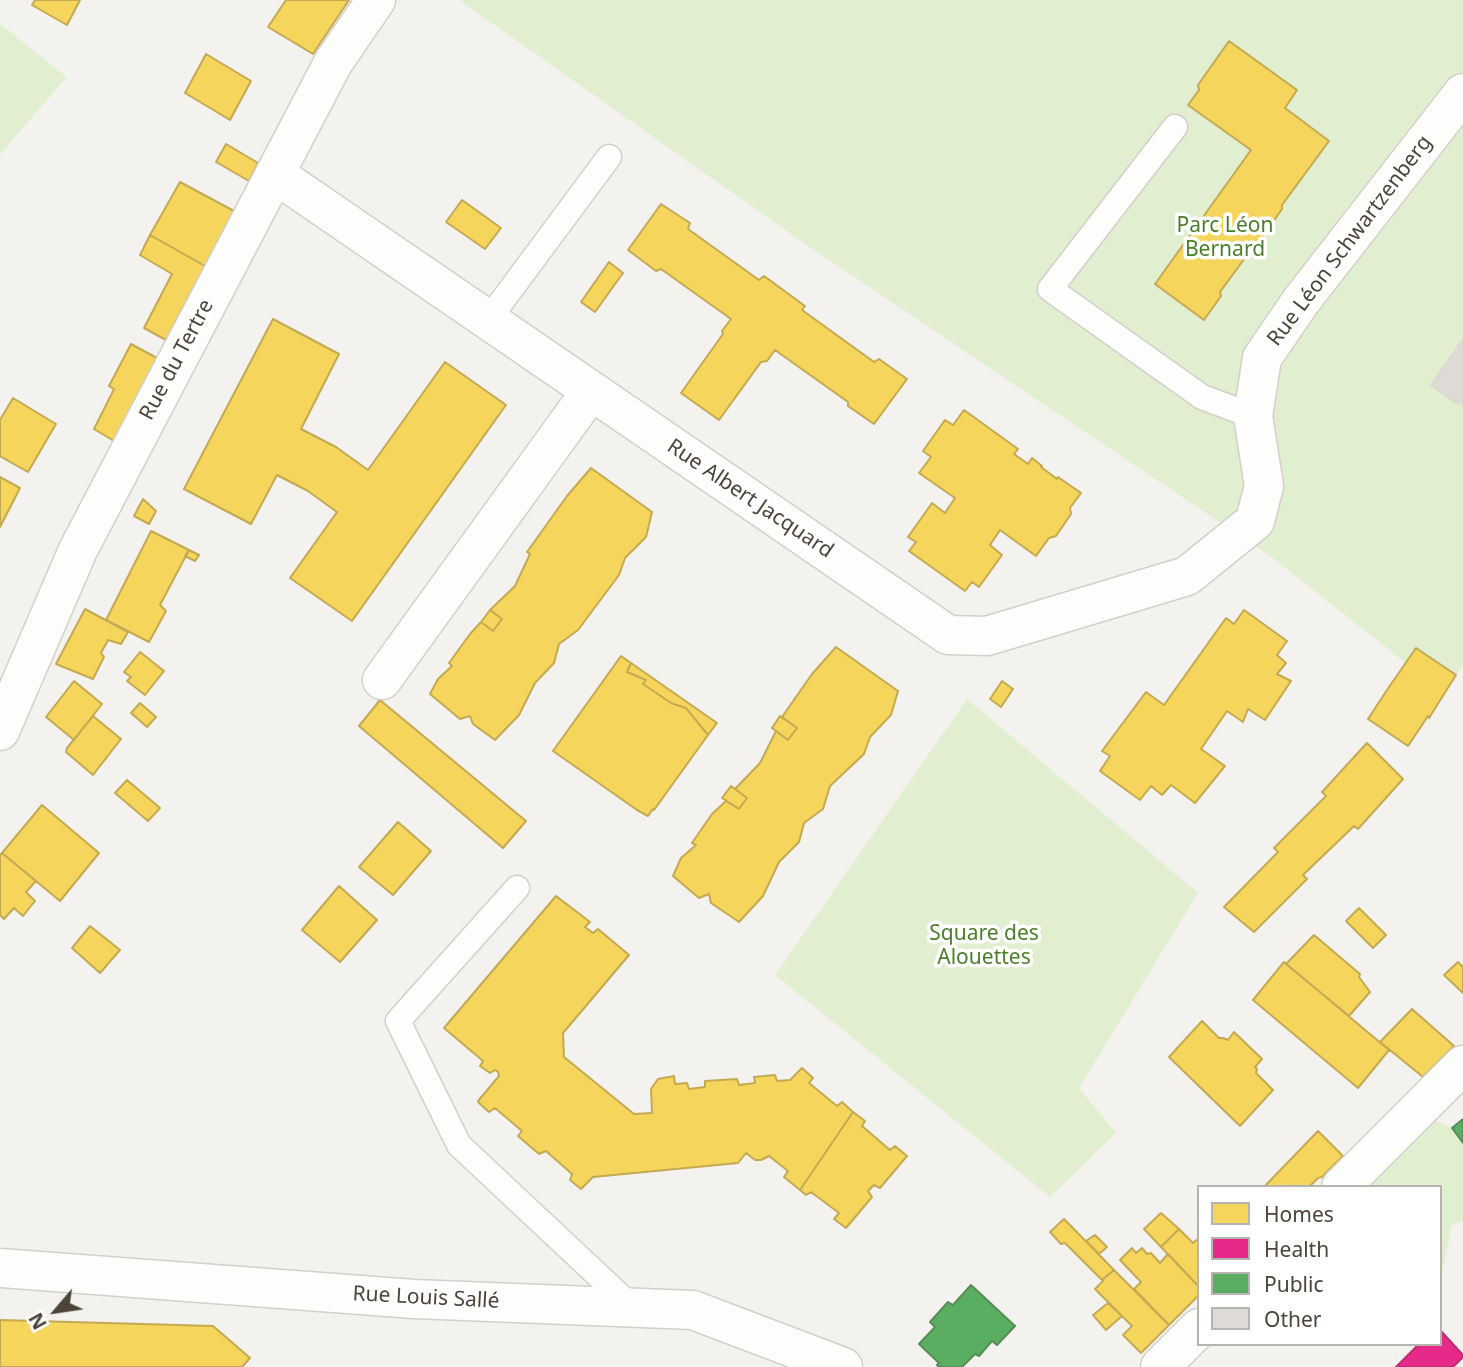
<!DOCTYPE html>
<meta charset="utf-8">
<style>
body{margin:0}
#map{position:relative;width:1463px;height:1367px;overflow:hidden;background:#f4f2ee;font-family:"Noto Sans",sans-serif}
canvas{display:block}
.legend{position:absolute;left:1197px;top:1185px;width:245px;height:161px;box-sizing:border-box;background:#fff;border:2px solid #b7b4b0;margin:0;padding:9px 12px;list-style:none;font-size:21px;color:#4b4439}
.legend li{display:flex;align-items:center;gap:14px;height:35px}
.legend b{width:35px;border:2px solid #b7b4b0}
.north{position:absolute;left:21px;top:1276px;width:70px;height:70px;-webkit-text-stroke:5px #fff;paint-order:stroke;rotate:241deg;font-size:19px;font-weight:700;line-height:28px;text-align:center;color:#4b4439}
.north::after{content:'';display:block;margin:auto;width:24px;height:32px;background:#4b4439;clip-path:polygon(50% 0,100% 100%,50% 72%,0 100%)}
</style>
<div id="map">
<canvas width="1463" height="1367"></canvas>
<ul class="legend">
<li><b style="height:19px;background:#f6d55c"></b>Homes</li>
<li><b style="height:19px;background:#e7298a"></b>Health</li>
<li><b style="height:19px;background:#5aae61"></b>Public</li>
<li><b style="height:19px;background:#dedbd6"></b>Other</li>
</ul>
<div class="north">N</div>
</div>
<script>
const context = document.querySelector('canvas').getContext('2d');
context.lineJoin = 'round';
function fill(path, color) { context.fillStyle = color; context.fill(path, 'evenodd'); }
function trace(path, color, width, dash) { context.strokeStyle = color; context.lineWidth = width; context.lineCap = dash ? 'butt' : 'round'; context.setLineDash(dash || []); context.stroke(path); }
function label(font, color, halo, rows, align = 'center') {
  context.font = font + ' "Noto Sans",sans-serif'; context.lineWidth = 7; context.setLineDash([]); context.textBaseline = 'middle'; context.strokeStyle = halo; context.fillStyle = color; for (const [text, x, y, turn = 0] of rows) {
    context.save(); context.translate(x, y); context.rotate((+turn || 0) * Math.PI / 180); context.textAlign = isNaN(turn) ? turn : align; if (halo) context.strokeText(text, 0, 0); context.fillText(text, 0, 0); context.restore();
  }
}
fill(new Path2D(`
 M459 0H1463V666L1456 675 1416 648 1406 663 1270 556 811 248Z
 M0 24 67 77 0 154Z
 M967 699 1198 893 1079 1088 1116 1133 1050 1197 775 975Z
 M1463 1119V1221L1452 1225 1440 1282V1187H1361L1436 1121 1452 1128Z`), '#e1eecf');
const homes = new Path2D(`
 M35 0H80L67 25 32 5Z
 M286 0H349L313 54 268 27Z
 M1229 41 1297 90 1285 108 1329 141 1282 205V209L1254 249 1250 251 1220 292 1221 296 1204 320 1155 284 1251 150 1188 105 1199 90 1198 85Z
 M206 54 251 81 230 120 185 93Z
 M226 144 258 163 249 181 216 162Z
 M180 182 234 211 205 266 150 235Z
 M462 200 501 228 485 249 446 222Z
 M661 204 690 223 688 229 759 280 764 276 805 306 802 310 874 362 879 359 907 379 874 424 848 406V402L775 350 767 361 761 362 719 420 681 393 723 334 722 331 731 319 661 269 656 271 628 250Z
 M150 235 205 266 166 340 144 328 172 274 140 255Z
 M609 262 623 273 595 312 581 302Z
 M273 319 339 354 301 429 336 447 368 470 445 362 506 405 352 621 290 578 337 512 308 491 277 475 251 524 184 489Z
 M131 344 157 358 114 441 94 429 114 389 109 386Z
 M13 398 56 424 28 472 0 456V420Z
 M964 410 1018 449 1014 454 1028 464 1032 458 1042 466 1041 467 1057 479 1058 477 1081 493 1070 508 1071 514 1056 536 1049 538 1036 556 1000 530 990 545 1002 555 979 587 972 582 965 591 909 551 916 542 908 537 932 503 945 513 955 498 919 473 931 457 923 451 945 420 953 425Z
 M591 468 652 512 646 537 625 558 619 575 578 630 559 644 554 663 535 683 519 715 495 740 473 724 470 716 460 719 430 694 438 679 452 666 449 663 470 634 481 622 493 631 502 619 490 610 515 586 530 554 527 552 567 496Z
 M0 477 20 488 0 527Z
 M143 499 156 511 149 524 134 516Z
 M151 531 189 550 160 605 166 611 149 642 106 620Z
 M189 550 199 555 195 561 185 556Z
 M85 609 128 632 121 644 108 640 101 653 104 657 93 679 56 664Z
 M490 610 502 619 493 631 481 622Z
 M1244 610 1287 641 1277 655 1286 663 1277 674 1291 681 1265 720 1248 709 1243 722 1227 711 1201 749 1225 766 1195 803 1171 785 1162 795 1151 786 1140 800 1100 771 1110 756 1102 751 1146 692 1164 705 1226 618 1234 624Z
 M836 647 898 691 891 715 870 737 864 754 830 786 823 809 804 823 799 842 779 862 763 896 739 922 711 903 709 894 699 898 673 876 681 858 696 845 692 843 712 814 726 801 739 809 747 798 735 789 760 763 776 731 788 740 797 728 782 717 812 674Z
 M1416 648 1456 675 1429 718 1428 716 1408 746 1368 719 1387 690Z
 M140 652 164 671 145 695 127 681 131 677 124 672Z
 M621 656 631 663 627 672 646 680 643 684 671 703 686 708 708 735 654 810 653 809 648 816 637 810 553 751Z
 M631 663 717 723 708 735 686 708 671 703 643 684 646 680 627 672Z
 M74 681 102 704 74 740 46 717Z
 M1002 681 1013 689 1001 707 990 699Z
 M380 700 526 821 503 848 359 726Z
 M140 703 156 717 147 727 131 713Z
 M93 716 121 739 93 775 66 752 67 748Z
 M780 716 797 728 788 740 772 728Z
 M1367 743 1403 779 1358 829 1354 826 1303 875 1307 879 1254 932 1224 907 1278 852 1274 848 1326 796 1322 792Z
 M127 780 160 808 148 821 115 793Z
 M731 786 747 798 739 809 722 798Z
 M42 805 99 853 60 901 2 853Z
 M398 822 431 851 393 895 359 867Z
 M2 853 36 881 26 892 35 901 23 916 14 908 4 919 0 915V855Z
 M339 886 377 920 340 962 302 930Z
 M556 896 590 922 585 927 593 933 598 929 629 955 563 1033 564 1057 634 1114 652 1113 651 1089 658 1079 674 1076 675 1084 687 1083 689 1089 705 1087V1081L737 1079 739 1085 755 1083 754 1077 775 1075 777 1081 790 1080 802 1068 813 1078 809 1083 837 1106 842 1102 853 1112 800 1190 784 1177 788 1171 769 1156 761 1160H755L746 1153 738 1163 593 1177 581 1189 570 1180 572 1174 546 1151 539 1154 518 1136 522 1131 495 1108 489 1112 479 1103 478 1101 499 1076 498 1072 495 1070 490 1073 480 1066 483 1061 444 1028Z
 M1359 908 1386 935 1373 948 1346 921Z
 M90 926 120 950 100 973 72 948Z
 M1314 935 1360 974 1359 977 1370 992 1349 1016 1286 964Z
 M1284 962 1389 1050 1358 1088 1253 1000Z
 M1458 962 1463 967V993L1444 975Z
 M1412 1009 1454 1046 1423 1077 1380 1042Z
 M1202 1021 1219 1038H1223L1228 1040 1234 1032 1262 1059 1255 1067 1257 1069 1256 1073 1273 1090 1240 1126 1169 1057Z
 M853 1112 865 1121 862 1126 890 1150 895 1146 907 1156 880 1188 874 1185 868 1191 872 1197 846 1228 834 1219 839 1213 811 1192 806 1195 800 1190Z
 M1318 1131 1343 1156 1322 1177 1318 1178 1309 1187H1264Z
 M1161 1213 1179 1229 1161 1247 1144 1229Z
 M1064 1219 1114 1270 1102 1280 1065 1243 1061 1244 1050 1232Z
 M1179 1229 1193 1243 1199 1238V1287L1161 1247Z
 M1095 1235 1107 1247 1099 1254 1086 1241Z
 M1132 1248 1136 1253 1142 1248 1147 1254 1151 1253 1160 1263 1168 1254 1199 1287V1295L1169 1325 1134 1289 1141 1282 1120 1260Z
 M1114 1270 1169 1325 1141 1353 1123 1335 1132 1326 1095 1289 1103 1281 1102 1280Z
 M1108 1303 1122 1316 1106 1330 1093 1315Z
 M0 1320 213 1326 250 1358 242 1367H0Z`);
fill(homes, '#f6d55c');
trace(homes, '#c3aa52', 2);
const health = new Path2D(`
 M1440 1330 1463 1355V1357L1453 1367H1396L1419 1344H1440Z`);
fill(health, '#e7298a');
trace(health, '#b83172', 2);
const public = new Path2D(`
 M1463 1119V1143L1452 1128Z
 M971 1285 1015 1326 997 1345 992 1341 979 1356 975 1354 962 1367H939L937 1365 939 1363 919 1344 935 1327 930 1322 948 1302 953 1305Z`);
fill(public, '#5aae61');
trace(public, '#568e55', 2);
const building = new Path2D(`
 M1463 339V405L1460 402 1456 403 1431 385Z`);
fill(building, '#dedbd6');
trace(building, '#dcd9d4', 2);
const lane = new Path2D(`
 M1175 127 1050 289 1202 397 1253 416
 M488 320 609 157
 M517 888 398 1021 459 1145 633 1308`);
const street = new Path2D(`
 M275 174 948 635 987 636 1187 576 1255 521 1264 486 1253 416 1262 358 1301 301 1463 93
 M382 680 591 391
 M0 731 78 550 333 63 376 0
 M1341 1187 1463 1065
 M0 1268 414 1299 693 1310 843 1367
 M1160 1367 1199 1328`);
trace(lane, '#d2d0cb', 27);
trace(street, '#d2d0cb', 41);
trace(lane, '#fdfdfc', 24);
trace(street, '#fdfdfc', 38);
label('21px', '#4a7f2a', '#fff', [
 ["Parc Léon",1225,226],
 ["Bernard",1225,250],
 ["Square des",984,934],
 ["Alouettes",984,958]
]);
label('21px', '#4b4439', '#fff', [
 ["Rue Léon Schwartzenberg",1350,241,-53],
 ["Rue du Tertre",177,360,-62],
 ["Rue Albert Jacquard",750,499,34],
 ["Rue Louis Sallé",426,1298,3]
]);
</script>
